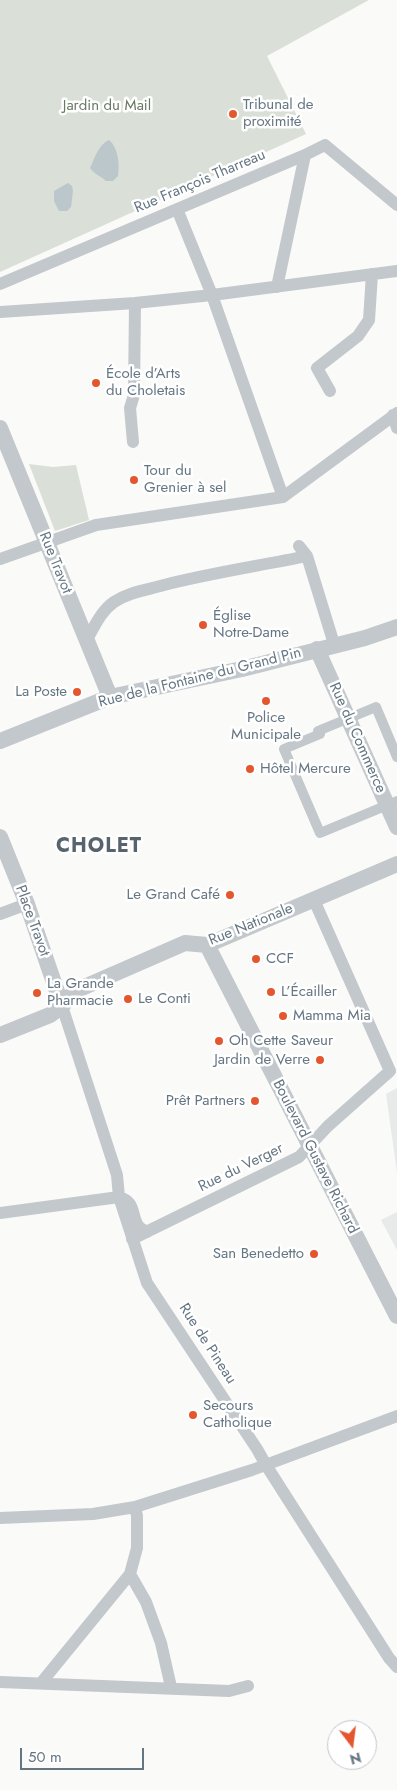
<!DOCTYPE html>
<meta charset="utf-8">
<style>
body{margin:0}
#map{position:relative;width:397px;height:1790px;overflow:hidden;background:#fafaf8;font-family:Jost,sans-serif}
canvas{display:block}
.north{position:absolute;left:327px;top:1720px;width:50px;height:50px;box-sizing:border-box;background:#fff;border:1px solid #c1c8cd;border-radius:50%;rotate:165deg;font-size:14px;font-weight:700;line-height:20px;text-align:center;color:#657683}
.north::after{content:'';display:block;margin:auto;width:18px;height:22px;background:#e4572e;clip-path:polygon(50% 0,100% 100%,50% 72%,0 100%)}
.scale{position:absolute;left:20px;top:1748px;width:124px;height:22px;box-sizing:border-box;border:2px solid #657683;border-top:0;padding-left:6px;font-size:15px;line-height:18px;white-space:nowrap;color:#657683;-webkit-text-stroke:4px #fff;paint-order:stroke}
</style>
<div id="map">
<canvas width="397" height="1790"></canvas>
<div class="north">N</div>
<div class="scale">50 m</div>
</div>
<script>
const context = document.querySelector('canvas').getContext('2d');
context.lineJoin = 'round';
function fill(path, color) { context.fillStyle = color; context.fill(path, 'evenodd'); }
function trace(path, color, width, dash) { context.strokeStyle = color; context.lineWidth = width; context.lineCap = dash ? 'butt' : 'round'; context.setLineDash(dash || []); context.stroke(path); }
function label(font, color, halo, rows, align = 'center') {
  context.font = font + ' Jost,sans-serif'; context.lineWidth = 5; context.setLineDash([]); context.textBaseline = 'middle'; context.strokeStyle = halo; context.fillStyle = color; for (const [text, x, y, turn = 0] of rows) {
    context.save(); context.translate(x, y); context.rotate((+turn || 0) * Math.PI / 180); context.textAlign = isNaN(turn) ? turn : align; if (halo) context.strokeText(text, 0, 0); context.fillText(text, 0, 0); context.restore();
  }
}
fill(new Path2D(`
 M397 1088V1173L386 1094Z
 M397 1212V1250L381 1220Z`), '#e8e9e9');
fill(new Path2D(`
 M0 0H369L267 56 306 134 0 272Z
 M29 464 53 467 76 465 89 520 55 531Z`), '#dadfd7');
fill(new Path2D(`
 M109 140C118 147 120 165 118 176L113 181H106C101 176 94 174 90 168 95 158 98 145 109 140Z
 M68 183 72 186 73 191 71 207 67 211H59L54 201V191Z`), '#bbc7cb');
trace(new Path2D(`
 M397 757 376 707 318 731 320 734 284 749 320 833 397 801`), '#c3c8cc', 10);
trace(new Path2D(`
 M177 209 212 295 283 497
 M0 284 305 155 325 145 397 205
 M277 287 305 155
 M0 312 135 303 212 295 397 271
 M330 391 317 368 358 336 369 320 372 274
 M393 415 397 428
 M133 442 130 408 134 395 135 303
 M299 546 307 556 334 644
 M0 559 96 525 283 497 397 413
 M87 639C95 626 101 611 114 602 129 592 147 590 164 585 211 573 259 566 307 556
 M0 914 27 904
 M62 1006 117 1175 119 1197 147 1283 257 1449 266 1465 389 1658 397 1667
 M0 1213 119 1197C135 1202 131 1211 137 1224 139 1228 143 1230 147 1232
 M132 1239 299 1157 328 1126 390 1071 314 900
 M0 1518 93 1514 135 1507 252 1470 397 1416
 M130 1574 146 1602 161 1643 171 1687
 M0 1682 229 1691 248 1686
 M41 1683 130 1574 137 1548V1516L135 1507`), '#c3c8cc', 12);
trace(new Path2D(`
 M0 428 110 697
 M317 649 397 827
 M0 741 110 697 242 669 365 638 397 627
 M0 837 27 904 62 1006
 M207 945 397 1316
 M0 1035 50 1015 62 1006 75 991 185 943 207 945 397 864`), '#c3c8cc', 16);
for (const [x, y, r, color] of [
 [233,114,5,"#e4572e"],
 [96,383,5,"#e4572e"],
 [134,480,5,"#e4572e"],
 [203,625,5,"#e4572e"],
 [77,692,5,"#e4572e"],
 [266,701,5,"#e4572e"],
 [250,769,5,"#e4572e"],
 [230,895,5,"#e4572e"],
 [256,959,5,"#e4572e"],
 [271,992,5,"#e4572e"],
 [37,993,5,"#e4572e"],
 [128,999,5,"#e4572e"],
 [283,1016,5,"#e4572e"],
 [219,1041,5,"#e4572e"],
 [320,1060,5,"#e4572e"],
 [255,1101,5,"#e4572e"],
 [314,1254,5,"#e4572e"],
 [193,1415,5,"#e4572e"]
]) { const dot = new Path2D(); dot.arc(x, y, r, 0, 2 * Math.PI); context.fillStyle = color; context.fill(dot); trace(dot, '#fff', 2); }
label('15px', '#657683', '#fff', [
 ["Tribunal de",243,105],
 ["proximité",243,122],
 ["École d’Arts",106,374],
 ["du Choletais",106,391],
 ["Tour du",144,471],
 ["Grenier à sel",144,488],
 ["Église",213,616],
 ["Notre-Dame",213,633],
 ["La Poste",67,692,"right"],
 ["Police",266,718,"center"],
 ["Municipale",266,735,"center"],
 ["Hôtel Mercure",260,769],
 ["Le Grand Café",220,895,"right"],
 ["CCF",266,959],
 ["La Grande",47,984],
 ["Pharmacie",47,1001],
 ["L’Écailler",281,992],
 ["Le Conti",138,999],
 ["Mamma Mia",293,1016],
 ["Oh Cette Saveur",229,1041],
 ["Jardin de Verre",310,1060,"right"],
 ["Prêt Partners",245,1101,"right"],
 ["San Benedetto",304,1254,"right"],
 ["Secours",203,1406],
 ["Catholique",203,1423]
], 'left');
label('15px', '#687a64', '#fff', [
 ["Jardin du Mail",107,106]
]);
label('15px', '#657683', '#fff', [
 ["Rue François Tharreau",200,182,-23],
 ["Rue Travot",55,563,68],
 ["Rue de la Fontaine du Grand Pin",200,678,-14],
 ["Rue du Commerce",357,738,66],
 ["Place Travot",32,921,70],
 ["Rue Nationale",251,925,-22],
 ["Boulevard Gustave Richard",315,1157,63],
 ["Rue du Verger",241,1168,-26],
 ["Rue de Pineau",207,1344,57]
]);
context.letterSpacing = '1px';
label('bold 20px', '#57646e', '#fff', [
 ["CHOLET",99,847]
]);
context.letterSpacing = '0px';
</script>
